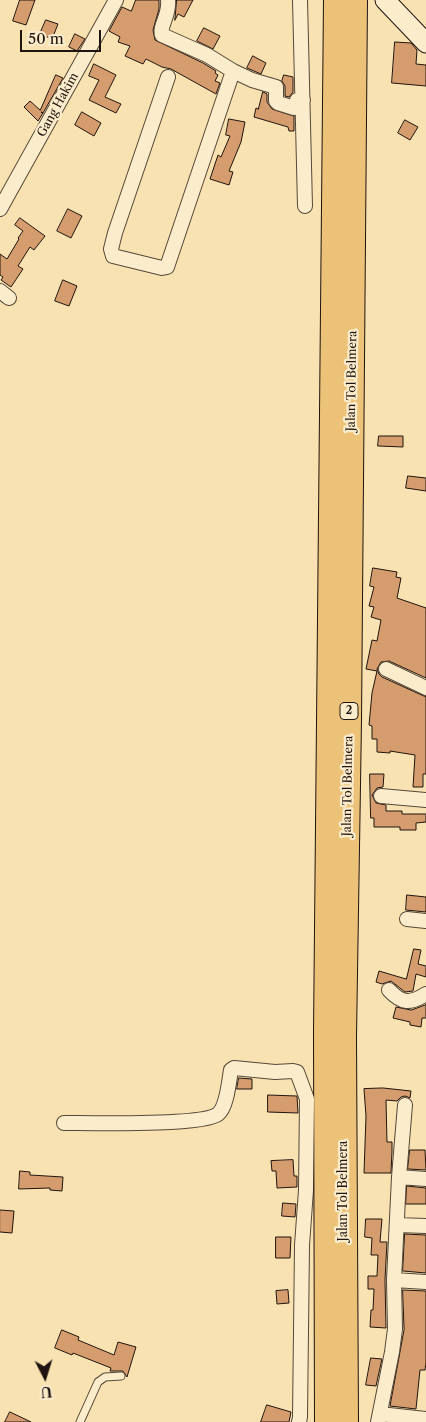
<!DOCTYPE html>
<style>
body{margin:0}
#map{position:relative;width:426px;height:1422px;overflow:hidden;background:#f9e2b1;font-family:"Libre Caslon Text",serif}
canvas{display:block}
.north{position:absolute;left:20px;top:1352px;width:50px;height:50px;-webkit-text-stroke:4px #fbeccc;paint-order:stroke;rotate:175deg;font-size:14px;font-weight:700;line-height:20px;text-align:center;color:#1f140f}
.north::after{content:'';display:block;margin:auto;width:18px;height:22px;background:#1f140f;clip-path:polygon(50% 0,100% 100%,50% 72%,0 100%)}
.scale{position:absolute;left:20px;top:30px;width:81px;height:22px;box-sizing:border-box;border:2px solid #1f140f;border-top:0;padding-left:6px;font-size:15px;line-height:18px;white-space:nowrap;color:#1f140f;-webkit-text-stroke:4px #fbeccc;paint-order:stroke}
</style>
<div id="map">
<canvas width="426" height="1422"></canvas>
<div class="north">U</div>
<div class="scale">50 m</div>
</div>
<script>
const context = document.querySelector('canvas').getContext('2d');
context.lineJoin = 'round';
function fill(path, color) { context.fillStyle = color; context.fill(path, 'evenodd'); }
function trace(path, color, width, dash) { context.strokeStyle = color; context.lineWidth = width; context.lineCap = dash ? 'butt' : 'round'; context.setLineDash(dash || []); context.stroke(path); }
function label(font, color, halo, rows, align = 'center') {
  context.font = font + ' "Libre Caslon Text",serif'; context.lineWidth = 4.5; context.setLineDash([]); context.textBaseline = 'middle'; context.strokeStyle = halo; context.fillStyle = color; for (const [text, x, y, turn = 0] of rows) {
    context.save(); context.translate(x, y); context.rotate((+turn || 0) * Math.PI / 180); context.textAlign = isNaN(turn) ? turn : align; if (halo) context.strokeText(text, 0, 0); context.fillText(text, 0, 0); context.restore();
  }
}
const building = new Path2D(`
 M20 0H35L26 25 13 21Z
 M136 0H159V9L153 30 155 40 203 63 216 71 215 73 218 75 215 81 220 83 216 94 171 69 162 67 146 59 143 64 125 56 130 46 118 42 120 37 109 31 122 7 131 11Z
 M177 0H193L184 17 178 14 175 20Z
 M46 20 58 24 52 39 40 34Z
 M204 28 220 36 213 49 197 41Z
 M75 34 85 39 77 51 69 47Z
 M395 42 411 43 417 50 416 64 426 65V86L392 83Z
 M253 56 266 63 261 74 247 68Z
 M94 64 116 75 105 97 121 104 116 113 89 100 99 80 89 76Z
 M56 75 63 78 43 113 41 112 43 113 38 121 24 107 30 101 40 110Z
 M284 75 293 77V92L289 97 285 96V86L282 81Z
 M263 92 267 94V102L272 109 294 116V131H289L288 127 254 117 256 108 258 109Z
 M82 112 101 123 94 136 75 125Z
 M229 119 245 122 241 142 229 171 233 172 229 185 210 179 218 155 221 157 230 136 226 135Z
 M405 120 418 127 410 140 398 133Z
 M68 209 82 216 71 238 57 231Z
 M20 218 45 236 34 250 30 247 18 266 23 269 11 287 1 280 3 277 0 275V254L7 259 19 239 18 238 23 231 15 225Z
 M63 280 77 286 69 306 55 301Z
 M379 436H403V447L378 446Z
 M408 476 426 478V491L406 488Z
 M373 568 397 572 396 577 401 578 397 598 426 608V678L389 661 381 662 377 669 379 674 382 677 426 697V774H423V787H413L415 755 390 751V753L377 752V739H372V726L369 725 372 693 377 671 366 669 372 640 377 641 381 620 371 617 374 607 369 606 374 587 370 586Z
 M370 774H384L383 787 377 788 372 795 376 803 386 805V811H402V814H426V822L416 823V830H400V827H374V818H371Z
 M407 895 426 897V912L406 910Z
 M414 949 421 950 418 964 426 966V977L416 974 413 991 405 992 391 981 382 984 376 982 379 971 406 979Z
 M426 1005V1018H422L421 1027 410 1025V1022L393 1018 396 1007 411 1010Z
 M239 1078 252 1079V1089H237Z
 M383 1088 411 1091 410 1098 405 1096 401 1097 397 1101 386 1100 387 1142H392V1151L391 1173H364L366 1116 364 1089Z
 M268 1095 297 1096 298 1113 268 1112Z
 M410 1150H425L426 1170 408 1169Z
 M293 1160 294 1176H297V1187L277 1188 276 1171H272L271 1161Z
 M20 1171 30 1172V1175L63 1177 62 1191 50 1190V1188L19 1189Z
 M407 1186 426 1188V1204H406Z
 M283 1203 296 1204 295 1217 282 1216Z
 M0 1210 14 1211 12 1233 0 1232Z
 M366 1219H382L380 1242H387L385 1280 386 1328 370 1327 371 1310H373L374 1289H368V1276H377L378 1255H371L372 1238 365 1237Z
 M405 1234 426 1235V1273L403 1271Z
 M276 1237H291L290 1258H276Z
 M288 1290 289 1303 277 1304 276 1291Z
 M403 1290 426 1291V1363L425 1370H420L416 1409 390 1406 404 1330Z
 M62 1330 79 1337 78 1340 114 1355 118 1342 136 1347 127 1377 123 1371H110L111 1368 73 1353 72 1355 55 1348Z
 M371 1358 382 1359 376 1386 366 1385Z
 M267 1405 291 1412 289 1422H261Z
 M10 1412 31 1422H5Z`);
fill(building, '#d59c6d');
trace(building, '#1f140f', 1);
const lane = new Path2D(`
 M80 1422 98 1382 105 1377 121 1376`);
const street = new Path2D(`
 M168 0C170 15 159 26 162 35L207 55 233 71 252 80 276 87V101L278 103 294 108 296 107 297 100H303
 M300 0 305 206
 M168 77 115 233 111 249 113 256 162 268 167 267 233 71
 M0 209 116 0
 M0 291 9 298
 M386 669 426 688
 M381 796 426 800
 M407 919 426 921
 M389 990C402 1004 410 1004 426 994
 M64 1123C90 1123 203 1126 218 1114 227 1107 229 1081 231 1070L234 1068 275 1072 293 1071 297 1072 307 1099 306 1190 302 1245 300 1417 299 1422
 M399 1177 426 1179
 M397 1225 426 1226
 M394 1280 426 1282
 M380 1414 426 1419
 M378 1422 392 1352 395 1329 394 1280 399 1177 405 1105`);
const secondary = new Path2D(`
 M385 0 426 43`);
const highway = new Path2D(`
 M327 1422 326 1032 336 0
 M346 1422 344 1037 349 721 355 0`);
trace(lane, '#564838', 9);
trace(street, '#564838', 16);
trace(secondary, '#1f140f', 21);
trace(highway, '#1f140f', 26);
trace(lane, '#fbeccc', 7);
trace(street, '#fbeccc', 14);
trace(secondary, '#fbeccc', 19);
trace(highway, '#ecc178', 24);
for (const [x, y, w] of [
 [349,711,18]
]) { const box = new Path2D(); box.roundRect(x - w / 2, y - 8.5, w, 17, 4); context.fillStyle = '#fbeccc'; context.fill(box); trace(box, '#1f140f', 1); }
label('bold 11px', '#1f140f', null, [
 ["2",349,711]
]);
label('12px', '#1f140f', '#fbeccc', [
 ["Gang Hakim",58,105,-61],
 ["Jalan Tol Belmera",352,381,-89],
 ["Jalan Tol Belmera",348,786,-89],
 ["Jalan Tol Belmera",344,1191,-90]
]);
</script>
